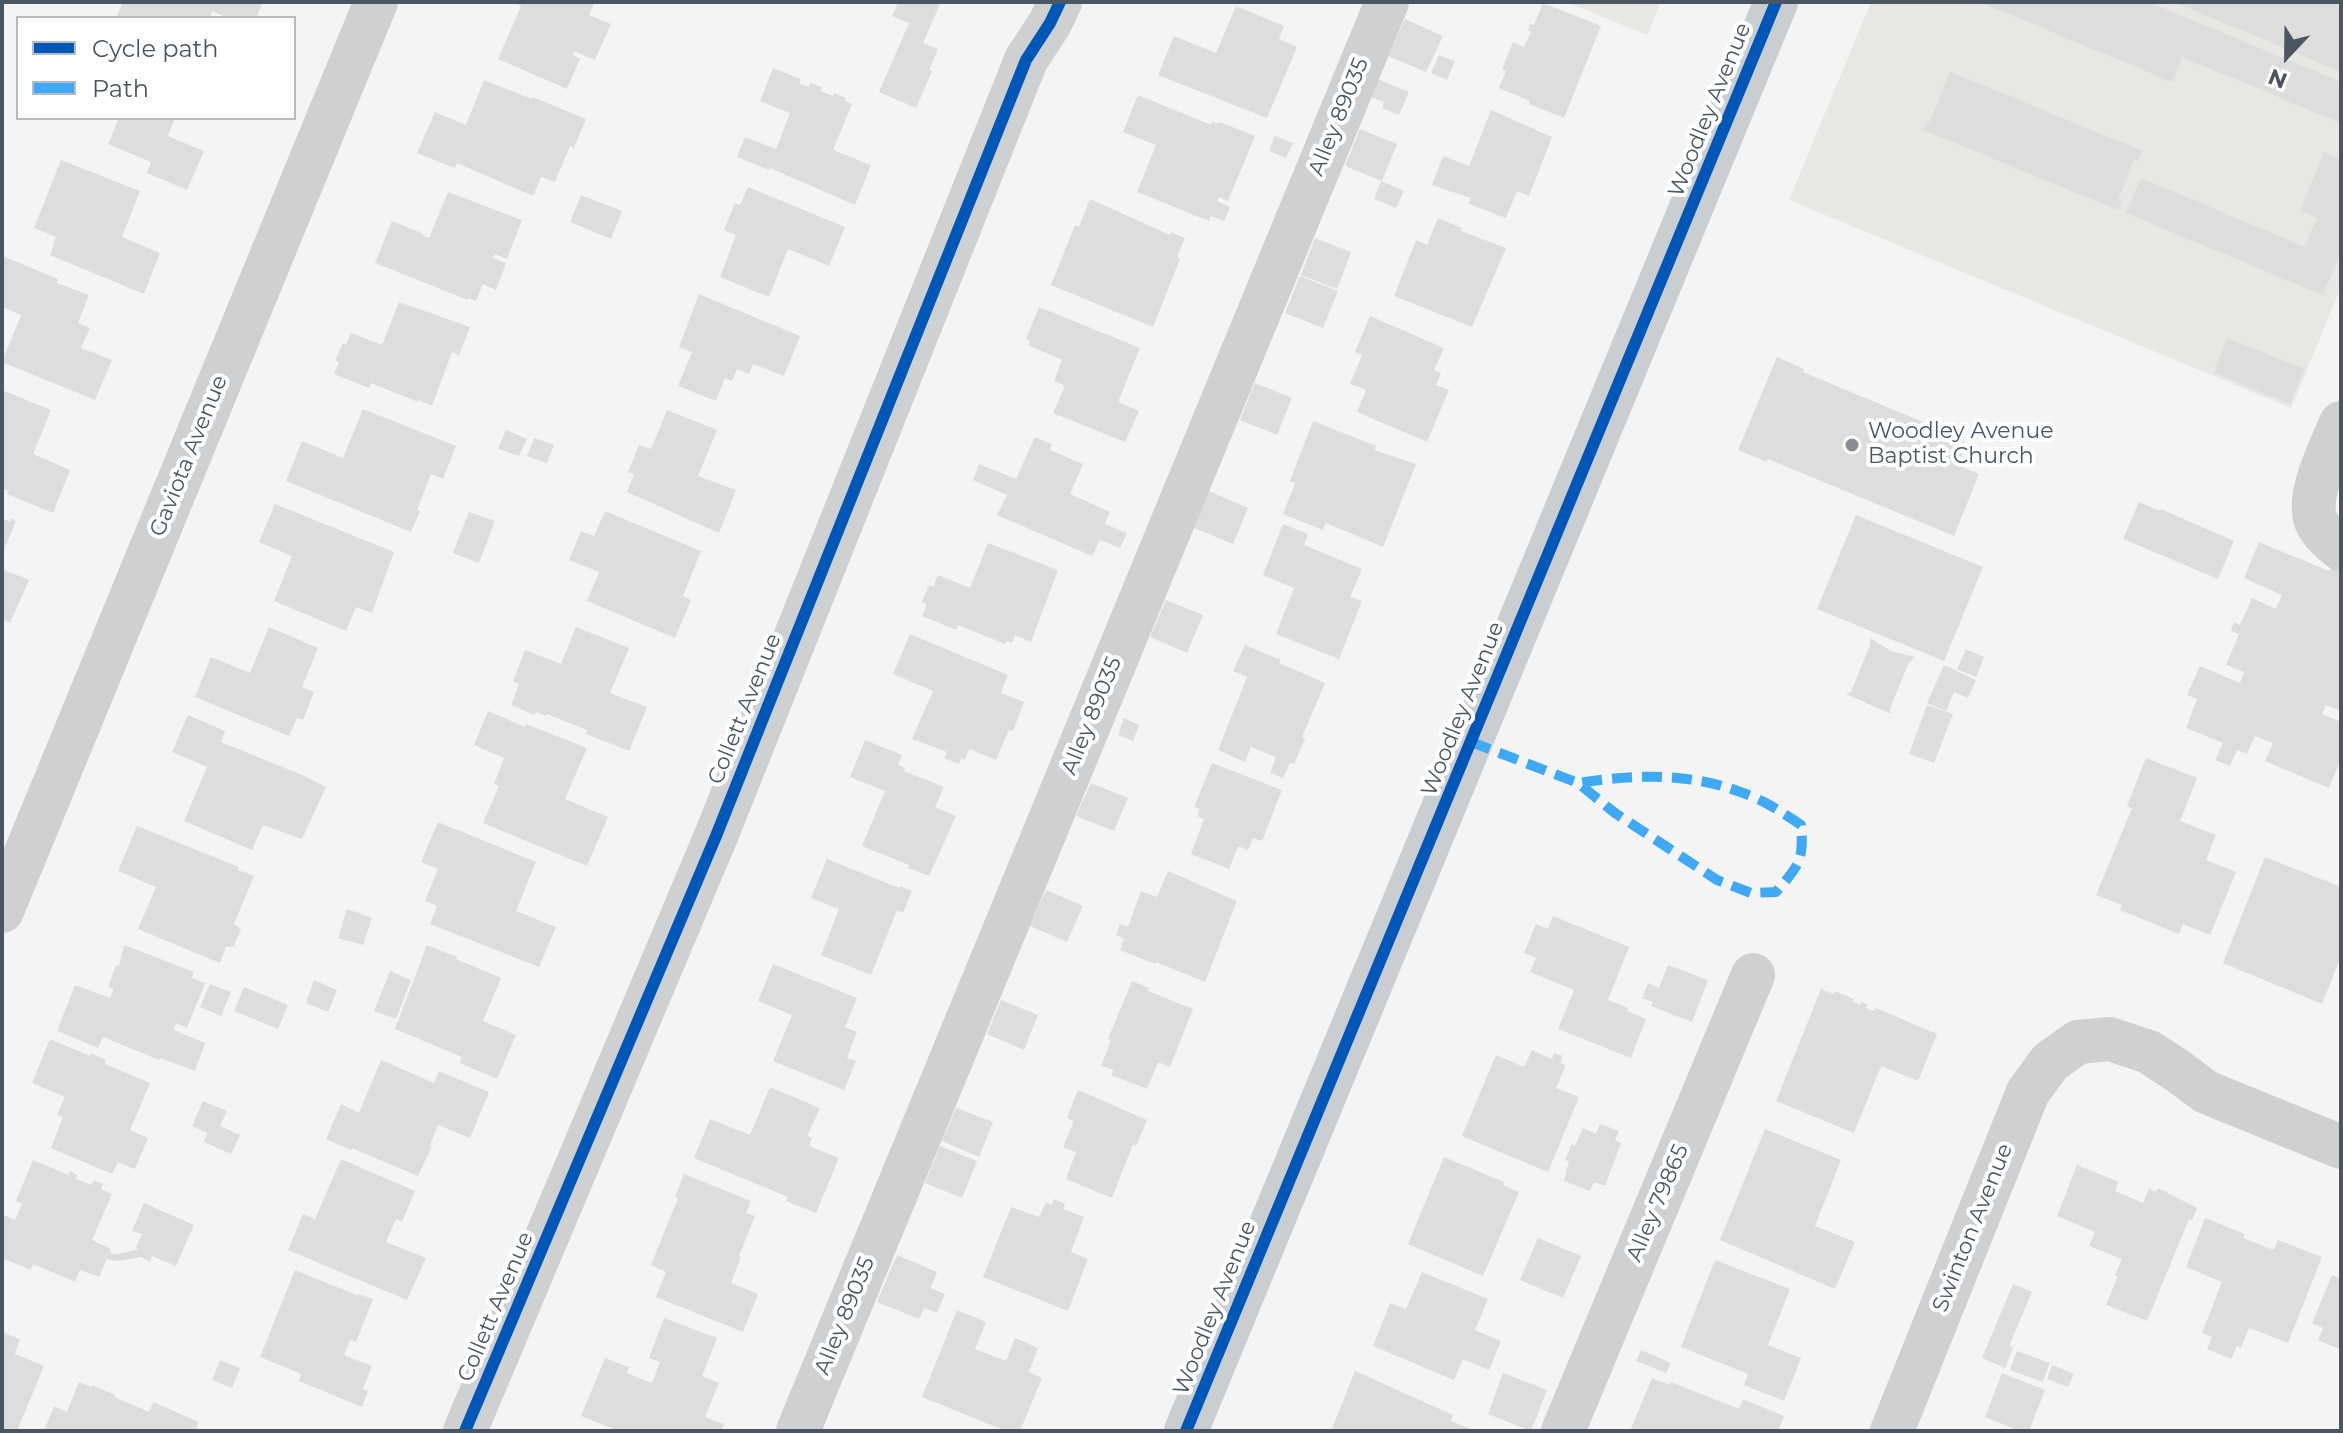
<!DOCTYPE html>
<style>
body{margin:0}
#map{position:relative;width:2343px;height:1433px;overflow:hidden;background:#f4f4f4;font-family:Montserrat,sans-serif}
canvas{display:block}
.frame{position:absolute;inset:0;border:4px solid #4a5661;pointer-events:none}
.legend{position:absolute;left:16px;top:16px;width:280px;height:104px;box-sizing:border-box;background:#fff;border:2px solid #b7bbc0;margin:0;padding:10px 14px;list-style:none;font-size:24px;color:#4a5661}
.legend li{display:flex;align-items:center;gap:16px;height:40px}
.legend b{width:40px;border:2px solid #b7bbc0}
.north{position:absolute;left:2247px;top:16px;width:80px;height:80px;-webkit-text-stroke:6px #fff;paint-order:stroke;rotate:202deg;font-size:22px;font-weight:700;line-height:32px;text-align:center;color:#4a5661}
.north::after{content:'';display:block;margin:auto;width:28px;height:36px;background:#4a5661;clip-path:polygon(50% 0,100% 100%,50% 72%,0 100%)}
</style>
<div id="map">
<canvas width="2343" height="1433"></canvas>
<div class="frame"></div>
<ul class="legend">
<li><b style="height:10px;background:#0057b8"></b>Cycle path</li>
<li><b style="height:10px;background:#3fa9f5"></b>Path</li>
</ul>
<div class="north">N</div>
</div>
<script>
const context = document.querySelector('canvas').getContext('2d');
context.lineJoin = 'round';
function fill(path, color) { context.fillStyle = color; context.fill(path, 'evenodd'); }
function trace(path, color, width, dash) { context.strokeStyle = color; context.lineWidth = width; context.lineCap = dash ? 'butt' : 'round'; context.setLineDash(dash || []); context.stroke(path); }
function label(font, color, halo, rows, align = 'center') {
  context.font = font + ' Montserrat,sans-serif'; context.lineWidth = 8; context.setLineDash([]); context.textBaseline = 'middle'; context.strokeStyle = halo; context.fillStyle = color; for (const [text, x, y, turn = 0] of rows) {
    context.save(); context.translate(x, y); context.rotate((+turn || 0) * Math.PI / 180); context.textAlign = isNaN(turn) ? turn : align; if (halo) context.strokeText(text, 0, 0); context.fillText(text, 0, 0); context.restore();
  }
}
fill(new Path2D(`
 M1566 2H1661L1647 35Z
 M1871 2H2341V287L2291 408 1789 200Z`), '#e8e7e3');
fill(new Path2D(`
 M123 2H263L256 18H228L212 11 210 18H116Z
 M513 2H590L594 4 589 15 611 24 595 60 574 51 573 55 580 59 567 89 498 59 521 6Z
 M898 2H941L923 43 938 49 929 70 932 71 916 108 879 92 909 23 892 16Z
 M1980 2H2149L2341 82V123L2182 57 2172 82Z
 M2174 2H2341V72Z
 M1543 3 1601 26 1564 118 1529 104 1530 101 1499 88 1506 71 1502 69 1513 42 1524 47 1531 32 1528 30 1530 24 1534 25Z
 M1236 6 1284 26 1279 39 1297 47 1267 118 1158 75 1174 36 1216 53Z
 M1405 19 1443 36 1426 72 1388 56Z
 M1439 55 1455 61 1447 80 1431 73Z
 M773 68 801 79 799 83 809 87 810 83 822 87 821 91 833 96 834 93 846 98 845 101 852 104 833 150 871 165 855 205 770 168 769 170 737 157 745 137 776 149 790 113 760 101Z
 M1950 72 2143 151 2138 161 2134 160 2118 200 2122 201 2118 210 1923 130 1927 121 1930 122Z
 M1375 78 1409 92 1399 115 1382 108 1384 102 1368 96Z
 M484 80 532 99 533 97 586 119 574 148 570 146 555 182 541 177 533 196 457 163 455 168 417 153 435 112 466 125Z
 M1138 95 1211 125 1212 122 1219 124 1220 122 1255 136 1228 201 1219 197 1217 201 1230 207 1224 221 1211 216 1209 221 1137 192 1156 145 1123 132Z
 M1491 110 1552 137 1529 196 1517 191 1506 218 1469 204 1471 198 1432 185 1443 156 1469 166Z
 M119 118H175L168 136 204 151 187 190 147 173 151 162 108 144Z
 M1360 129 1397 144 1382 181 1345 166Z
 M1275 136 1293 143 1286 158 1269 151Z
 M2324 152 2341 160V252L2323 295 2126 213 2141 178 2305 247 2317 218 2300 211Z
 M61 160 140 191 122 237 160 253 144 294 50 255 56 237 34 228Z
 M1381 181 1404 191 1396 208 1374 199Z
 M748 187 845 227 829 266 788 249 769 297 720 277 736 235 724 230 735 203 740 205Z
 M448 192 522 220 507 259 495 254 493 258 506 263 496 290 483 284 476 301 469 298 468 300 375 263 392 221 424 234 423 236 429 238Z
 M581 195 622 211 611 239 570 222Z
 M1090 199 1170 235 1171 232 1185 238 1177 257 1180 259 1153 327 1051 285 1075 225 1079 227Z
 M1438 218 1462 228 1461 231 1506 248 1472 327 1394 296 1416 240 1427 245Z
 M1315 238 1351 252 1337 289 1301 275Z
 M3 256 58 279 57 283 89 295 78 323 90 328 81 348 112 360 95 400 2 362 21 315 2 307Z
 M1300 276 1338 291 1323 328 1285 313Z
 M699 294 800 336 784 376 753 364 749 374 737 369 732 381 725 378 716 401 678 386 692 352 679 347Z
 M399 302 470 327 459 355 452 352 432 406 418 400V402L371 383 369 388 334 374 339 362 335 361 343 343 346 344 351 333 382 345Z
 M1039 307 1140 348 1118 402 1139 411 1125 442 1053 413 1065 386 1054 381 1062 360 1028 345 1030 341 1026 339Z
 M1370 316 1444 348 1434 370 1441 373 1436 385 1449 390 1427 442 1357 412 1366 390 1350 384 1362 355 1355 352Z
 M2227 338 2304 369 2290 404 2214 373Z
 M1777 357 1804 369 1803 372 1964 439 1960 466 1979 474 1954 536 1768 459 1767 462 1738 450Z
 M1255 383 1292 398 1277 435 1240 420Z
 M2 390 51 410 33 454 70 470 53 513 7 494 8 491 2 489Z
 M363 409 456 446 443 479 431 474 417 510 420 511 411 532 286 481 302 441 343 458Z
 M667 410 717 430 698 476 736 490 719 533 627 492 634 474 628 472 639 445 651 449Z
 M1313 421 1376 446 1374 450 1416 464 1383 547 1326 523 1323 530 1283 514 1295 483 1290 481Z
 M506 430 527 439 519 456 498 449Z
 M1035 437 1052 444 1050 450 1083 464 1070 494 1110 512 1105 524 1127 533 1120 548 1100 540 1092 556 997 515 1007 495 973 480 979 464 1016 479Z
 M534 438 554 445 547 463 527 456Z
 M1209 491 1248 508 1233 544 1194 528Z
 M2139 502 2160 511 2161 509 2234 541 2218 579 2123 539Z
 M275 504 394 552 372 613 356 607 346 631 274 601 292 556 259 542Z
 M605 511 701 551 683 596 691 600 675 638 587 601 599 572 569 560 581 531 594 536Z
 M469 512 495 521 479 563 453 553Z
 M1856 515 1983 567 1944 661 1817 609Z
 M2 518 10 522 11 518 16 521 2 554Z
 M1283 524 1308 534 1304 545 1362 569 1350 597 1362 601 1339 659 1276 634 1294 588 1263 575Z
 M2259 542 2329 571 2335 559 2341 562V711L2326 705 2322 714 2341 722V759L2329 788 2265 761 2273 743 2255 736 2247 754 2237 750 2230 766 2215 760 2223 743 2186 728 2197 699 2187 695 2200 666 2240 683 2244 672 2226 665 2239 634 2231 631 2234 622 2240 625 2252 598 2276 609 2282 595 2244 578Z
 M988 543 1058 570 1031 642 1015 635 1012 643 1007 641 1005 644 958 625 956 630 922 616 927 604 922 602 929 585 933 587 938 575 970 588Z
 M2 569 29 580 10 623 2 619Z
 M1166 600 1203 615 1187 653 1150 637Z
 M269 627 318 648 302 687 314 692 303 720 297 718 289 736 195 697 211 657 250 673Z
 M576 627 629 648 610 693 647 707 629 751 586 734 587 730 547 714 546 716 536 712 535 715 511 705 519 684 513 681 525 650 561 664Z
 M910 634 1008 675 1001 693 1024 702 1013 731 1009 730 996 760 969 749 965 760 961 758 959 764 944 758 947 752 912 739 933 691 893 674Z
 M1870 638 1891 651 1915 657 1908 664 1890 709 1891 714 1846 694 1851 692 1870 645Z
 M1245 645 1281 660 1279 663 1325 683 1302 737 1305 739 1294 764 1290 763 1283 778 1270 773 1276 757 1251 747 1245 762 1218 750 1247 677 1233 671Z
 M1966 649 1984 657 1976 677 1957 669Z
 M1944 665 1976 680 1968 698 1954 692 1946 711 1927 703Z
 M1927 705 1953 714 1934 763 1909 754Z
 M488 711 525 727 526 724 587 748 565 799 608 817 587 866 483 823 499 786 494 784 504 758 474 745Z
 M188 715 225 731 221 742 302 775 326 787 302 839 263 825 252 850 184 821 207 767 172 752Z
 M1124 718 1139 725 1133 741 1118 735Z
 M865 740 902 755 898 765 905 768 904 771 944 787 935 807 956 816 929 876 908 868 909 865 862 846 885 791 850 777Z
 M2146 758 2197 778 2180 821 2216 835 2206 860 2236 872 2210 935 2183 924 2179 934 2120 910 2122 905 2096 895 2132 808 2127 806Z
 M1212 763 1282 790 1262 841 1253 838 1248 850 1238 846 1229 869 1191 854 1204 819 1197 816 1200 809 1194 807Z
 M1091 783 1128 798 1114 831 1076 816Z
 M438 822 536 862 516 911 556 927 539 967 430 924 437 906 425 901 438 869 421 862Z
 M137 826 239 867 238 870 254 876 234 924 241 929 234 946 226 947 220 963 138 929 156 887 118 871Z
 M2265 857 2341 887V956L2322 1004 2223 963Z
 M827 859 899 888 900 886 912 891 903 913 897 910 871 975 821 955 839 909 811 898Z
 M1168 871 1237 901 1205 982 1156 962 1155 964 1120 950 1124 939 1116 935 1120 924 1128 927 1141 891 1157 897Z
 M1046 890 1083 906 1067 942 1030 926Z
 M347 909 372 918 363 945 338 938Z
 M1553 916 1629 947 1608 1000 1628 1008 1627 1011 1646 1019 1631 1058 1558 1029 1574 990 1530 972 1536 958 1524 953 1536 924 1548 929Z
 M124 945 194 972 192 978 205 983 187 1028 176 1023 174 1030 205 1043 195 1071 160 1058 159 1060 103 1037 98 1048 57 1031 75 985 110 998 114 989 108 987 116 965 119 966Z
 M427 945 457 957 456 959 501 978 483 1021 516 1035 497 1079 460 1063 462 1057 395 1029Z
 M773 964 857 998 845 1027 857 1032 847 1058 856 1061 844 1090 773 1061 792 1015 758 1001Z
 M1668 965 1708 980 1692 1022 1651 1006 1653 1002 1642 998 1648 983 1659 988Z
 M390 971 411 980 396 1019 374 1011Z
 M314 980 337 990 328 1012 306 1003Z
 M1132 981 1149 988 1148 991 1193 1009 1170 1067 1158 1062 1147 1089 1111 1075 1114 1070 1101 1066 1111 1040 1108 1039Z
 M210 984 231 992 221 1016 200 1007Z
 M244 987 288 1005 278 1029 234 1011Z
 M1821 989 1834 994 1835 991 1854 999 1853 1002 1860 1005 1861 1002 1867 1004 1866 1008 1874 1011 1876 1008 1937 1034 1918 1081 1881 1066 1854 1133 1776 1101Z
 M1001 1000 1038 1015 1024 1050 987 1034Z
 M50 1039 90 1056 91 1053 106 1060 105 1064 150 1083 130 1130 148 1138 135 1169 118 1162 112 1174 51 1148 63 1117 57 1115 65 1097 32 1083Z
 M1532 1050 1552 1059 1554 1053 1563 1056 1560 1063 1566 1065 1556 1088 1579 1097 1548 1172 1462 1136 1496 1055 1524 1067Z
 M381 1060 434 1083 439 1071 489 1092 470 1138 438 1125 430 1145 432 1146 418 1176 352 1148 351 1150 326 1139 341 1104 359 1113Z
 M770 1087 820 1108 807 1136 812 1138 809 1146 839 1158 816 1213 786 1201 788 1197 694 1158 710 1119 750 1135Z
 M1078 1090 1147 1120 1136 1146 1133 1144 1112 1198 1066 1179 1076 1152 1063 1147 1074 1121 1067 1118Z
 M203 1101 227 1111 220 1126 240 1135 231 1154 204 1142 207 1133 192 1126Z
 M956 1108 993 1122 979 1157 942 1141Z
 M1600 1124 1619 1131 1615 1140 1621 1143 1605 1186 1594 1182 1590 1191 1564 1181 1569 1161 1565 1160 1572 1144 1575 1146 1583 1128 1596 1134Z
 M1765 1129 1841 1160 1815 1226 1855 1242 1835 1289 1720 1240Z
 M940 1146 977 1161 962 1198 925 1183Z
 M1444 1157 1504 1182 1503 1185 1519 1192 1483 1276 1408 1244Z
 M341 1159 415 1191 402 1222 396 1219 386 1242 426 1258 407 1300 288 1250 303 1214 315 1219Z
 M33 1160 68 1175 70 1171 77 1175 76 1179 91 1185 94 1180 103 1184 101 1189 112 1194 92 1240 111 1249 110 1253 118 1254 139 1249 136 1247 142 1234 132 1231 144 1203 194 1225 176 1266 152 1256 150 1262 141 1257 117 1261 107 1259 99 1277 80 1270 75 1282 33 1264 31 1270 2 1258V1214L15 1220 22 1204 16 1201Z
 M2077 1165 2119 1182 2115 1191 2143 1203 2149 1189 2156 1192 2158 1188 2197 1208 2192 1220 2189 1219 2147 1321 2106 1305 2118 1276 2115 1275 2122 1259 2089 1246 2095 1232 2057 1216Z
 M684 1174 751 1201 746 1213 755 1216 739 1256 741 1257 731 1283 758 1294 743 1332 656 1297 666 1272 651 1265 678 1198 675 1197Z
 M1054 1199 1065 1204 1063 1209 1084 1217 1071 1252 1088 1259 1068 1311 983 1277 1011 1207 1039 1217 1046 1202 1052 1205Z
 M2205 1218 2245 1234 2243 1238 2274 1250 2278 1240 2322 1257 2288 1343 2249 1328 2241 1348 2237 1346 2231 1359 2207 1349 2212 1337 2202 1333 2222 1282 2186 1267Z
 M1538 1238 1581 1256 1563 1298 1520 1280Z
 M897 1255 937 1272 931 1288 945 1294 937 1313 924 1308 919 1319 877 1302Z
 M1715 1260 1790 1289 1768 1345 1801 1358 1784 1401 1744 1385 1748 1374 1681 1347Z
 M295 1270 359 1296V1294L373 1299 356 1342 350 1340 344 1355 372 1366 363 1389 368 1391 362 1407 299 1381 301 1374 260 1357Z
 M1422 1272 1488 1299 1475 1330 1501 1341 1489 1370 1463 1359 1454 1380 1373 1346 1390 1303 1406 1309Z
 M2332 1275 2341 1279V1350L2318 1340 2323 1328 2312 1323Z
 M2013 1284 2032 1292 2009 1346 2013 1347 2005 1368 1982 1358Z
 M957 1310 986 1322 975 1349 1006 1361 1015 1338 1038 1348 1029 1372 1042 1378 1020 1431H1006L922 1397Z
 M664 1318 717 1338 702 1376 719 1383 705 1417 724 1424 721 1431H619L581 1416 605 1358 629 1367 627 1373 652 1383 660 1362 649 1358Z
 M2 1332 20 1339 15 1354 44 1366 17 1431H2Z
 M1641 1350 1671 1363 1666 1373 1636 1361Z
 M2017 1351 2050 1363 2043 1382 2010 1370Z
 M220 1360 240 1368 232 1388 212 1380Z
 M2052 1365 2074 1374 2068 1387 2047 1379Z
 M1355 1371 1453 1415 1451 1421 1476 1431H1331Z
 M1503 1373 1547 1390 1531 1431 1488 1414Z
 M2002 1373 2045 1390 2029 1431H2020L1985 1417Z
 M1652 1378 1670 1385 1671 1382 1739 1409 1743 1399 1784 1416 1778 1431H1630Z
 M79 1382 91 1387 92 1385 115 1395 114 1397 149 1412 153 1402 199 1422 195 1431H44L54 1406 67 1412Z`), '#ddddde');
trace(new Path2D(`
 M2341 423C2331 448 2306 494 2316 521 2321 533 2331 541 2341 549
 M2 911 376 2
 M465 1431 716 836 1026 60 1050 23 1060 2
 M798 1431 1387 2
 M1563 1431 1753 975
 M1892 1431 2028 1092 2050 1062 2078 1042 2110 1039 2149 1052 2178 1071 2206 1092 2341 1147`), '#ced0d2', 44);
trace(new Path2D(`
 M1186 1431 1776 2`), '#caced1', 44);
trace(new Path2D(`
 M1471 742 1578 783 1615 813 1717 880 1751 893 1776 892C1799 865 1804 861 1801 825 1789 817 1777 809 1764 802 1702 772 1644 773 1578 783`), '#3fa9f5', 10, [20, 10]);
trace(new Path2D(`
 M465 1431 716 836 1026 60 1050 23 1060 2
 M1186 1431 1776 2`), '#0057b8', 12);
for (const [x, y, r, color] of [
 [1852,445,8,"#868d94"]
]) { const dot = new Path2D(); dot.arc(x, y, r, 0, 2 * Math.PI); context.fillStyle = color; context.fill(dot); trace(dot, '#fff', 3); }
label('22px', '#4a5661', '#fff', [
 ["Woodley Avenue",1710,110,-68],
 ["Alley 89035",1339,117,-68],
 ["Gaviota Avenue",189,456,-68],
 ["Collett Avenue",745,709,-68],
 ["Woodley Avenue",1463,709,-68],
 ["Alley 89035",1092,716,-68],
 ["Alley 79865",1658,1203,-67],
 ["Swinton Avenue",1973,1228,-68],
 ["Collett Avenue",496,1307,-67],
 ["Woodley Avenue",1215,1308,-68],
 ["Alley 89035",845,1316,-68]
]);
label('22px', '#4a5661', '#fff', [
 ["Woodley Avenue",1868,432],
 ["Baptist Church",1868,457]
], 'left');
</script>
